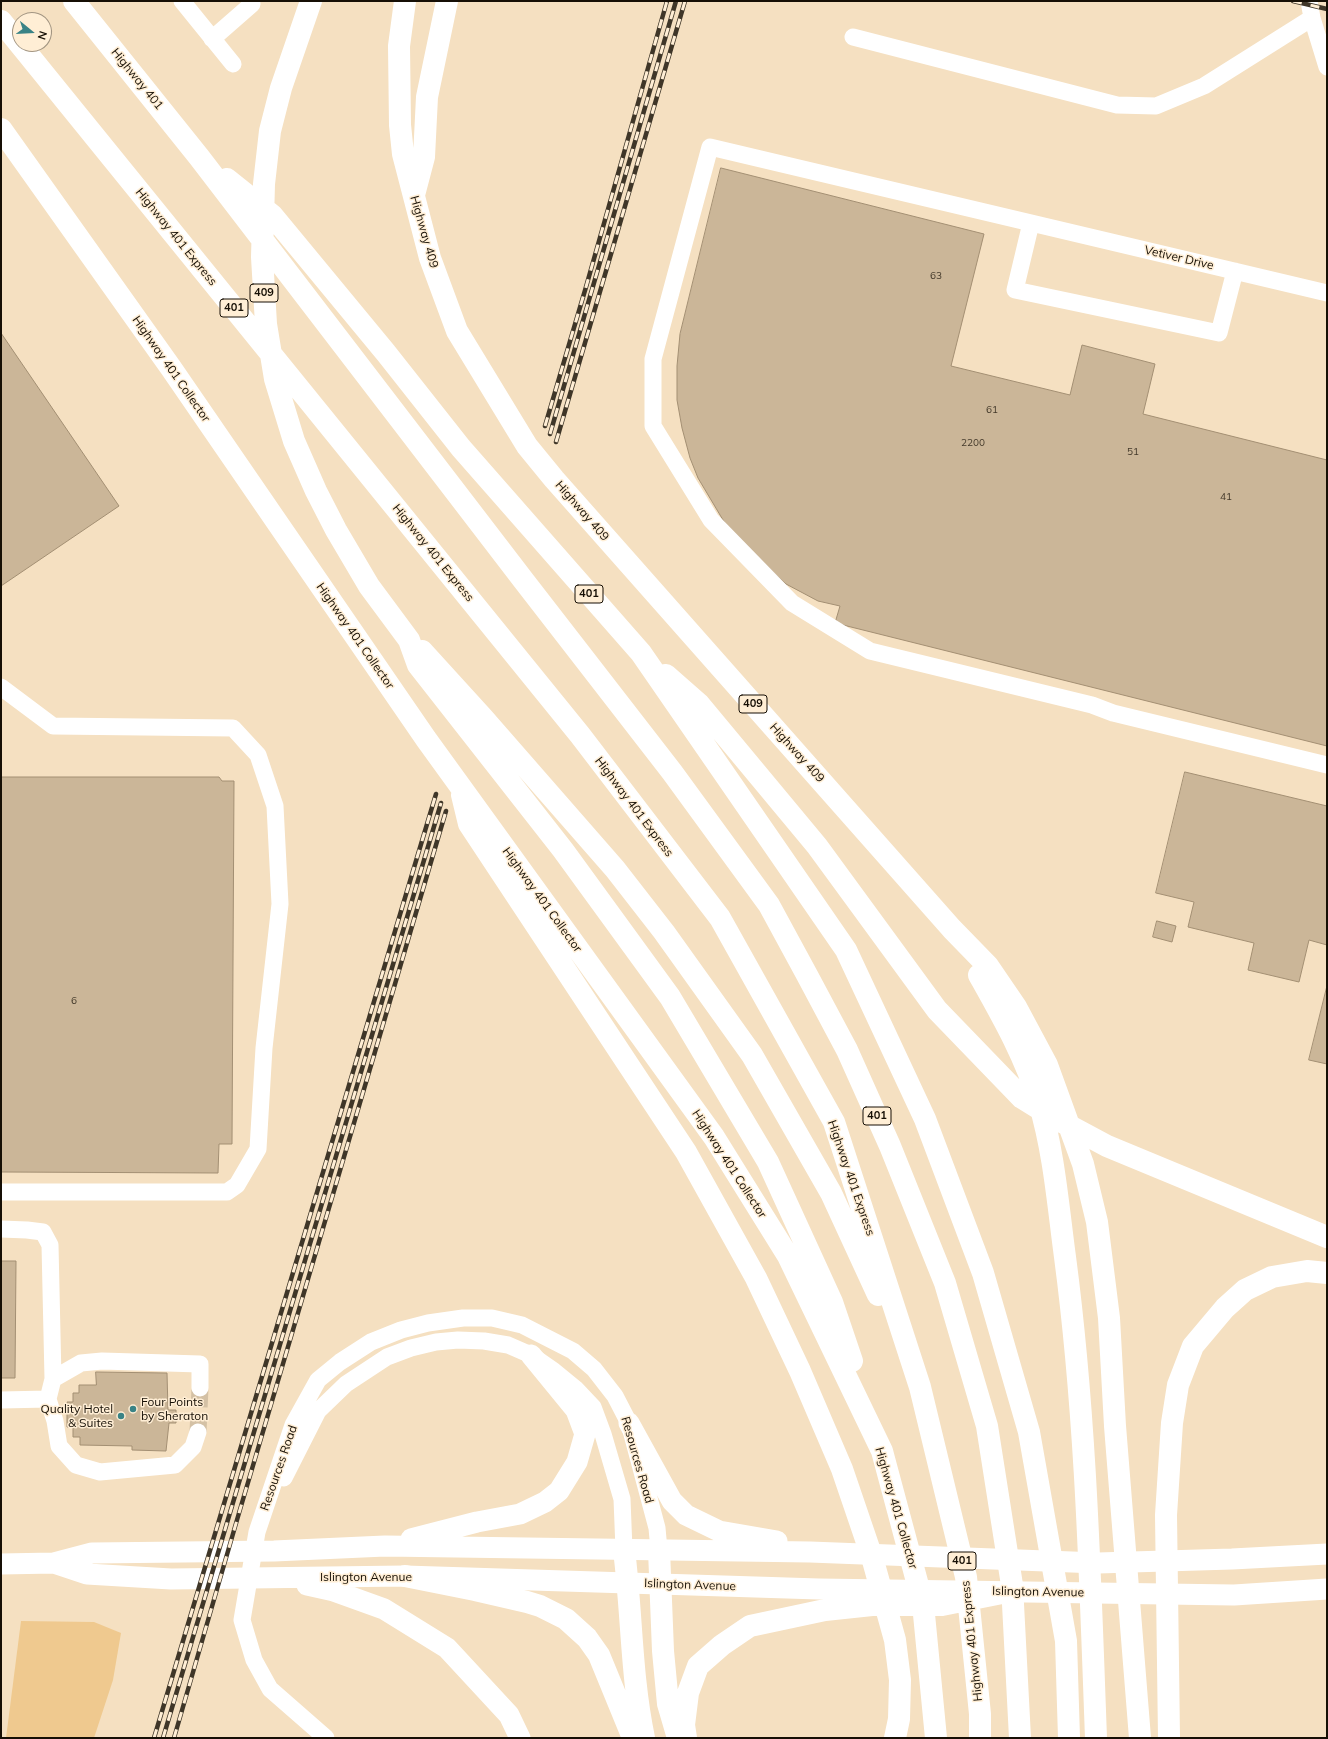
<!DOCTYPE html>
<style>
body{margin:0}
#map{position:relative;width:1328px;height:1739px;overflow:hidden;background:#f5e0c1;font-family:Mulish,sans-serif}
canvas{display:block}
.frame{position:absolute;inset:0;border:2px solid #160f05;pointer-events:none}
.north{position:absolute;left:12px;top:12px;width:40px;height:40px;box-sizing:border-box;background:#ffeed5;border:1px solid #a29582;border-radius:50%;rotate:108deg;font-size:11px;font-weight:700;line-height:16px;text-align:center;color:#160f05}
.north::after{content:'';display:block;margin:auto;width:14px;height:18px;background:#3a8386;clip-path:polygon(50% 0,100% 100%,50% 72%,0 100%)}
</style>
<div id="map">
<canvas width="1328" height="1739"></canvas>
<div class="frame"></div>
<div class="north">N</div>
</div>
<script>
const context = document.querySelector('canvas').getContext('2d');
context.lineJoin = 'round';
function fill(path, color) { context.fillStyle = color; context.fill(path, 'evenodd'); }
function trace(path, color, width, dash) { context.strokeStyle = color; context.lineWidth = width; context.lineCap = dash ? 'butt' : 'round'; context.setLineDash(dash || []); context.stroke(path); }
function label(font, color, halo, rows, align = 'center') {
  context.font = font + ' Mulish,sans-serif'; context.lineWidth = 3; context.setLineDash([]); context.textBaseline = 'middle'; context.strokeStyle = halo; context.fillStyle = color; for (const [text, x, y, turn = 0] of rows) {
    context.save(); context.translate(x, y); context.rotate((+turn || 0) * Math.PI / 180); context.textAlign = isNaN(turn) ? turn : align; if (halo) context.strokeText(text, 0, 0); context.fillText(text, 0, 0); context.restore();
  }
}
fill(new Path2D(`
 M21 1621 94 1622 121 1633 113 1680 94 1738H6Z`), '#efc98f');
const building = new Path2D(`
 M721 168 984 234 951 366 1070 395 1082 345 1155 364 1143 414 1327 460V746L835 623 840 606 818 601 786 584 746 549 726 525 698 478 690 458 682 428 677 400V366L680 334Z
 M1 333 119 506 1 586Z
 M1185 772 1327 806V945L1309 940 1299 982 1248 970 1254 943 1188 927 1194 902 1156 893Z
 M1 777H219L222 781H234L232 1144H219L218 1173 1 1172Z
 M1157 921 1176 926 1172 942 1153 937Z
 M1327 986V1064L1309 1060Z
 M1 1261H16L15 1378H1Z
 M96 1372 167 1373 168 1410H176V1423H169L166 1451 132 1450V1446L80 1445V1437H73V1427H67V1402H73V1393H79V1385H96Z`);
fill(building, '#cbb698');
trace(building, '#a38f73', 1);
trace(new Path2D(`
 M198 1432 200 1388`), '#d4c1a5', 17, [17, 8]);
trace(new Path2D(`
 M182 1 233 64
 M1309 1 1312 18 1327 67
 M853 37 1117 105 1156 106 1204 86 1312 18
 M212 39 252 4
 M1031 223 1015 290 1219 333 1235 271
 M1327 293 710 147 653 359V426L711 520 792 603 870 651 1092 705 1113 713 1327 765
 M1 687 53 726 233 728 258 755 275 806 280 904 264 1048 258 1149 237 1185 227 1192H1
 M1 1229 27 1230 43 1232 50 1245 53 1379 48 1399 1 1400
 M53 1379 81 1363 102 1361 200 1364V1388
 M48 1399 55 1421 59 1446 76 1465 100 1472 175 1465 193 1447 198 1432
 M284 1478 318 1411 346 1384 387 1357 411 1348 436 1342 458 1340 484 1341 508 1345 531 1355 554 1371 576 1389 593 1407 603 1434 622 1499 624 1550
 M326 1738 270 1689 254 1660 242 1620 257 1532 293 1425 318 1380 340 1362 371 1342 401 1330 428 1323 463 1318H492L522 1325 573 1351 594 1369 615 1396 629 1423 657 1528 659 1550`), '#fff', 17);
trace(new Path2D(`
 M629 1423 672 1501 686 1515 719 1531 777 1541
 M411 1539 477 1522 520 1514 545 1502 559 1491 577 1462 585 1434 576 1410 531 1355
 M54 1563 87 1574 171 1579 405 1576 819 1589 1234 1595 1327 1589
 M1 1564 54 1563 92 1553 274 1551 385 1546 810 1552 1098 1563 1232 1559 1327 1554
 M307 1585 334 1591 384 1609 447 1648 509 1715 520 1738`), '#fff', 21);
trace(new Path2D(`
 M74 1 199 157 524 581 672 772 769 905 807 975 847 1050 890 1146 945 1283 987 1426 1012 1585 1020 1738
 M311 1 281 88 270 131 264 184 262 257 266 324 275 379 294 441 316 491 336 530 369 586 409 640 418 665 563 850 670 997 768 1162 832 1302 852 1361
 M405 1 399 46 400 125 403 154 430 258 457 331 527 446 554 479 952 929 988 966 1016 1007 1047 1065 1083 1164 1097 1222 1109 1318 1115 1426 1140 1738
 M1 21 580 735 720 918 834 1122 920 1387 966 1577 980 1714V1738
 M1 129 171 368 426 739 714 1137 788 1256 882 1451 923 1604 936 1738
 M227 179 272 215 386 353 461 448 641 653 846 950 925 1119 983 1273 1029 1432 1066 1641 1069 1738
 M414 195 424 157 427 97 447 1
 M422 651 483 718 615 869 664 932 752 1055 831 1193 878 1295
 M666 675 699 704 817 846 937 1010 1022 1098 1051 1116 1107 1146 1327 1237
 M462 795 469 824 686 1152 756 1278 800 1371 842 1469 872 1557 895 1640 900 1680 899 1719 895 1738
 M979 975C1002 1016 1025 1056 1039 1102 1054 1152 1058 1205 1065 1257 1086 1416 1090 1577 1096 1738
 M624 1550C632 1613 631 1676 644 1738
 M659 1550 663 1651 668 1704 678 1738
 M405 1576 475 1590 527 1602 540 1606 566 1619 587 1638 599 1655 633 1738
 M686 1738 684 1725 688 1693 698 1666 722 1645 750 1626 825 1610 872 1605H942L1007 1592
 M1169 1738 1166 1515 1172 1423 1178 1385 1193 1346 1225 1308 1245 1290 1272 1277 1307 1271 1327 1273`), '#fff', 22);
const rail = new Path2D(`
 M1293 1 1327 9
 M545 426 586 287 667 1
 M550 434 676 1
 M556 442 685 1
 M154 1738 436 794
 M163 1738 441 803
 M174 1738 239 1513 446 811`);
trace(rail, '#3f3628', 4.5);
trace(rail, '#ffeed5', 3, [9]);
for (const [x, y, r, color] of [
 [133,1409,4,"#3a8386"],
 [121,1416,4,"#3a8386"]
]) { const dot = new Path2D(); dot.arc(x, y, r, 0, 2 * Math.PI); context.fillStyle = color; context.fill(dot); trace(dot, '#ffeed5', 1.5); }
label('10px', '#43392a', null, [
 ["63",936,276],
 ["61",992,410],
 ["2200",973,443],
 ["51",1133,452],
 ["41",1226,497],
 ["6",74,1001]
]);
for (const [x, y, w] of [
 [264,293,28],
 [234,308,28],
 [589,594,28],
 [753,704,28],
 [877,1116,28],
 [962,1561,28]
]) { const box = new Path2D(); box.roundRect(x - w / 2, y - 9, w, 18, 3); context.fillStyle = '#ffeed5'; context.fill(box); trace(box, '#160f05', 1); }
label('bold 11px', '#160f05', null, [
 ["409",264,293],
 ["401",234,308],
 ["401",589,594],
 ["409",753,704],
 ["401",877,1116],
 ["401",962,1561]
]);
label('12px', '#160f05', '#ffeed5', [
 ["Highway 401",137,79,51],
 ["Highway 409",424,232,74],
 ["Highway 401 Express",176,237,51],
 ["Vetiver Drive",1179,258,13],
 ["Highway 401 Collector",171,369,55],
 ["Highway 409",582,511,49],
 ["Highway 401 Express",433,553,51],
 ["Highway 401 Collector",355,636,55],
 ["Highway 409",797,753,48],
 ["Highway 401 Express",634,807,53],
 ["Highway 401 Collector",542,900,54],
 ["Highway 401 Collector",729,1164,57],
 ["Highway 401 Express",851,1178,71],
 ["Resources Road",637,1460,74],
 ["Resources Road",279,1468,-71],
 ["Highway 401 Collector",896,1508,74],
 ["Islington Avenue",366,1577],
 ["Islington Avenue",690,1585,2],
 ["Islington Avenue",1038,1592,1],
 ["Highway 401 Express",972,1641,-96]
]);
label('12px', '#160f05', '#ffeed5', [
 ["Four Points",141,1402],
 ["by Sheraton",141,1416],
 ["Quality Hotel",113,1409,"right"],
 ["& Suites",113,1423,"right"]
], 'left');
</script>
